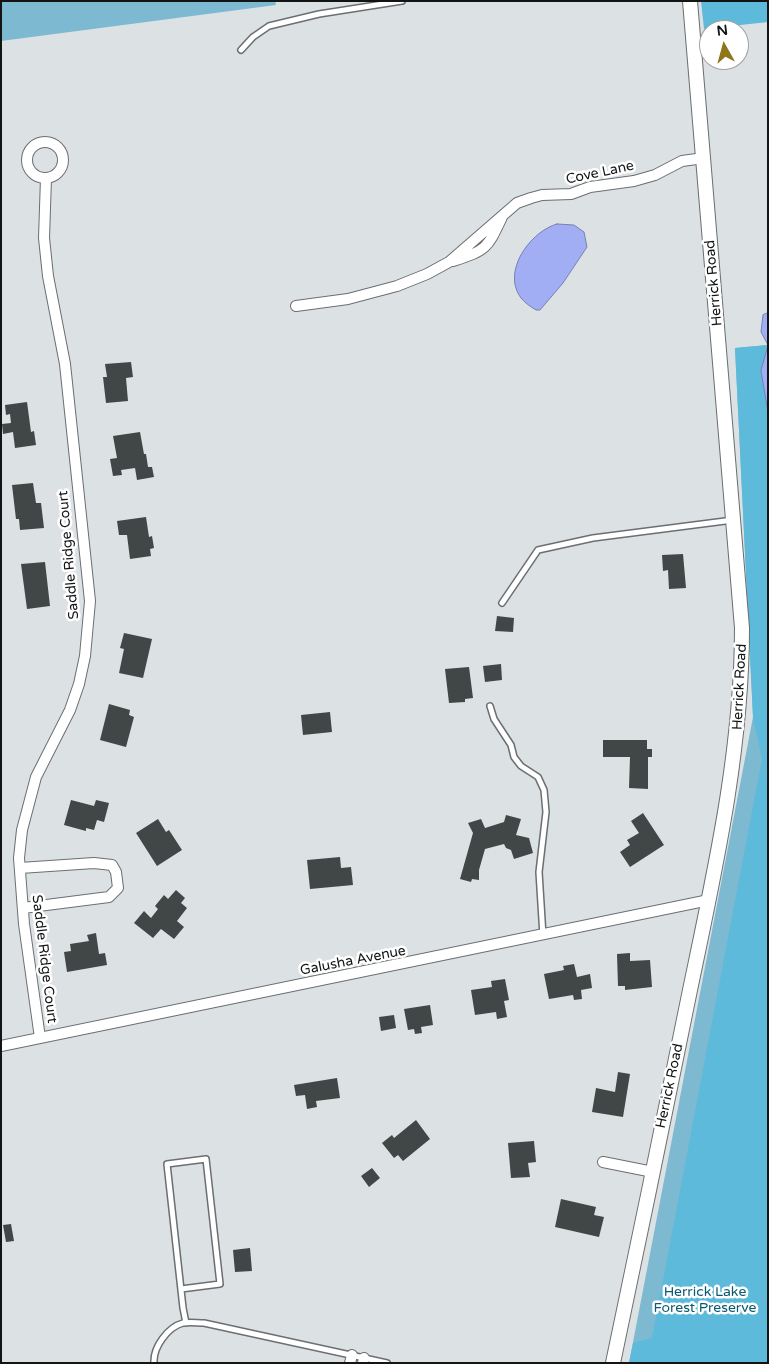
<!DOCTYPE html>
<style>
body{margin:0}
#map{position:relative;width:769px;height:1364px;overflow:hidden;background:#dce1e4;font-family:"Varela Round",sans-serif}
canvas{display:block}
.frame{position:absolute;inset:0;border:2px solid #131515;pointer-events:none}
.north{position:absolute;left:699px;top:20px;width:50px;height:50px;box-sizing:border-box;background:#fff;border:1px solid #a1a1a1;border-radius:50%;rotate:353deg;font-size:14px;font-weight:700;line-height:20px;text-align:center;color:#131515}
.north::after{content:'';display:block;margin:auto;width:18px;height:22px;background:#8f761b;clip-path:polygon(50% 0,100% 100%,50% 72%,0 100%)}
</style>
<div id="map">
<canvas width="769" height="1364"></canvas>
<div class="frame"></div>
<div class="north">N</div>
</div>
<script>
const context = document.querySelector('canvas').getContext('2d');
context.lineJoin = 'round';
function fill(path, color) { context.fillStyle = color; context.fill(path, 'evenodd'); }
function trace(path, color, width, dash) { context.strokeStyle = color; context.lineWidth = width; context.lineCap = dash ? 'butt' : 'round'; context.setLineDash(dash || []); context.stroke(path); }
function label(font, color, halo, rows, align = 'center') {
  context.font = font + ' "Varela Round",sans-serif'; context.lineWidth = 5; context.setLineDash([]); context.textBaseline = 'middle'; context.strokeStyle = halo; context.fillStyle = color; for (const [text, x, y, turn = 0] of rows) {
    context.save(); context.translate(x, y); context.rotate((+turn || 0) * Math.PI / 180); context.textAlign = isNaN(turn) ? turn : align; if (halo) context.strokeText(text, 0, 0); context.fillText(text, 0, 0); context.restore();
  }
}
fill(new Path2D(`
 M1 1H275L276 5 1 41Z
 M768 345V1363H629L753 717 735 348Z`), '#7db9d0');
fill(new Path2D(`
 M701 1H768V22L704 29Z
 M768 345 761 371 768 412V1363H629L633 1343 652 1338 762 759 753 717 735 348Z`), '#5dbadb');
const water = new Path2D(`
 M557 224 574 225 584 232 587 247 563 283 540 310H536C531 307 525 303 521 298 501 271 531 231 557 224Z
 M768 313V345L761 332 763 315Z
 M768 346V412L761 371Z`);
fill(water, '#a2aef4');
trace(water, '#7780b1', 1);
fill(new Path2D(`
 M131 362 133 377 126 378 128 401 106 403 103 377H107L105 364Z
 M27 402 31 432 34 431 36 445 15 448 13 432 3 434 2 424 11 423 10 414 6 415 5 405Z
 M140 432 144 454H146L148 467H152L154 477 137 480 135 468 121 470 122 475 113 476 110 459 117 458 113 436Z
 M33 483 36 503H41L44 528 20 530 19 519H16L12 485Z
 M146 517 149 537 152 536 154 548 150 549 151 556 130 559 127 535H119L117 521Z
 M683 554 686 588 669 589 668 570 663 571 662 555Z
 M45 562 50 606 27 609 21 564Z
 M497 616 514 618 513 632 495 631Z
 M124 633 152 639 143 678 119 673 124 649 120 648Z
 M501 664 502 680 485 682 483 666Z
 M469 667 473 698 465 699V702L449 703 445 669Z
 M109 704 130 710 129 715 134 717 126 747 100 740Z
 M330 712 332 732 303 735 301 715Z
 M603 740H647V749H652V757H648V789L629 788 630 757H603Z
 M71 800 94 806 96 800 109 803 104 822 97 820 94 830 86 828V831L64 825Z
 M643 813 664 845 630 867 620 852 630 845 627 840 639 833 631 821Z
 M506 815 521 819 516 835 529 838 533 853 514 859 511 850 506 848 504 844 485 849 479 870V880L472 879 471 882 460 879 473 833 468 823 481 819 485 828 504 822Z
 M158 819 166 832 169 830 182 850 157 866 136 833Z
 M340 857 341 868 351 867 353 885 310 889 307 860Z
 M176 890 185 898 181 903 187 908 177 921 184 927 174 939 161 929 153 938 134 923 144 911 151 918 158 909 155 906 164 895 168 899Z
 M96 933 99 954 105 953 107 965 67 972 64 952 71 951 70 944 89 941 87 935Z
 M630 953V961L650 960 652 987 625 990V986H618L617 954Z
 M574 964 577 977 590 974 592 988 581 990 582 999 574 1000 573 995 549 999 544 974 564 970 563 966Z
 M505 979 509 1000 504 1001 507 1017 497 1019 496 1012 475 1015 471 990 492 987 491 981Z
 M430 1005 433 1025 421 1027 422 1033 415 1034 414 1029 408 1030 404 1009Z
 M394 1015 396 1028 381 1031 379 1017Z
 M618 1072 630 1074 623 1117 592 1112 596 1088 615 1092Z
 M337 1078 340 1098 316 1101 317 1107 307 1109 305 1095 296 1096 294 1085Z
 M416 1120 430 1139 403 1161 398 1155 394 1158 382 1143 392 1135 394 1138Z
 M534 1141 536 1162 528 1163 530 1177 511 1178 508 1143Z
 M372 1168 380 1178 369 1187 361 1176Z
 M561 1199 596 1207 594 1215 604 1217 599 1237 555 1227Z
 M11 1224 14 1241 6 1242 3 1225Z
 M250 1248 252 1271 235 1272 233 1250Z`), '#414646');
const service = new Path2D(`
 M241 50 253 37 269 26 319 14 402 1
 M502 603 538 550 593 538 733 520
 M490 706 494 719 511 745 514 757 521 766 538 777 544 790 546 812 539 872 543 936
 M181 1289 220 1284 206 1159 167 1164 183 1308 186 1323
 M154 1363C153 1347 168 1327 183 1323 190 1322 197 1323 204 1323L387 1363`);
const minor = new Path2D(`
 M27 160a18 18 0 1 1 36 0a18 18 0 1 1-36 0Z
 M453 261C487 250 487 249 502 217
 M296 306 348 299 397 286 427 274 449 262 517 203 531 198 542 195 571 194 590 187 634 181 655 175 682 161 704 158
 M20 868 94 863 112 865 116 872 118 888 109 897 23 908
 M40 1038 24 924 19 858 22 830 36 777 70 710 79 684 85 656 90 601 65 364 48 276 44 238 46 178
 M1 1046 709 900
 M603 1162 653 1172
 M350 1363 352 1355
 M363 1363 364 1358`);
const tertiary = new Path2D(`
 M613 1363C639 1239 665 1114 690 990 715 870 742 751 742 628L690 1`);
trace(service, '#6a6f71', 8);
trace(minor, '#6a6f71', 12);
trace(tertiary, '#6a6f71', 16);
trace(service, '#fff', 5);
trace(minor, '#fff', 10);
trace(tertiary, '#fff', 14);
label('14px', '#131515', '#fff', [
 ["Cove Lane",600,173,-12],
 ["Herrick Road",714,283,-95],
 ["Saddle Ridge Court",69,555,-95],
 ["Herrick Road",740,687,-87],
 ["Saddle Ridge Court",44,959,83],
 ["Galusha Avenue",353,961,-11],
 ["Herrick Road",670,1086,-78]
]);
label('14px', '#0b5a71', '#fff', [
 ["Herrick Lake",705,1292],
 ["Forest Preserve",705,1308]
]);
</script>
